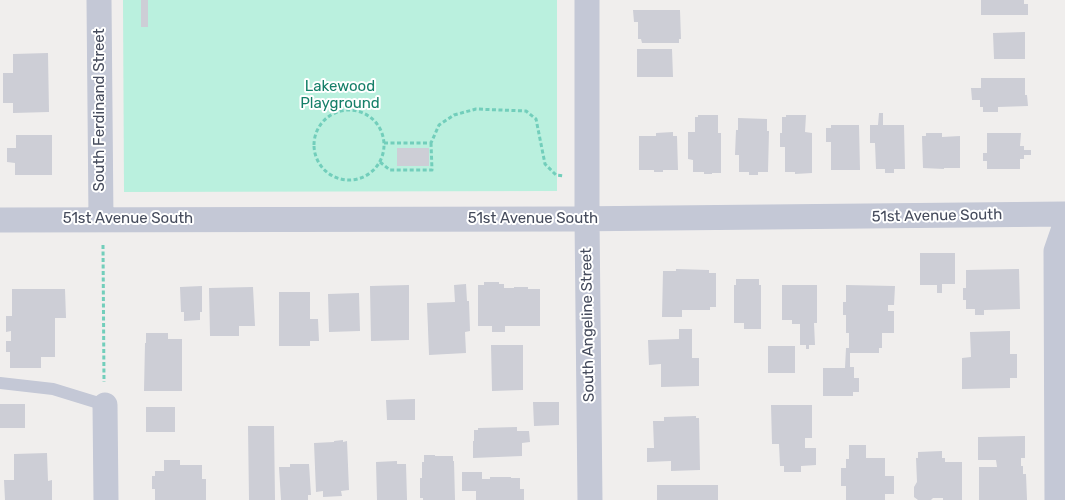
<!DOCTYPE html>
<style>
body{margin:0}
canvas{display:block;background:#f0eeed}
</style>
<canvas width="1065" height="500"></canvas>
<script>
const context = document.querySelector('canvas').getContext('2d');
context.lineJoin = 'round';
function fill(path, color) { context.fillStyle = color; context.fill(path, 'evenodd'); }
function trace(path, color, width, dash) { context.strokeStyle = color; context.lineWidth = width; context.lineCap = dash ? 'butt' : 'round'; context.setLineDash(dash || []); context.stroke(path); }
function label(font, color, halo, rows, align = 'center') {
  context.font = font + ' Rubik,sans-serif'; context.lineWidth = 4; context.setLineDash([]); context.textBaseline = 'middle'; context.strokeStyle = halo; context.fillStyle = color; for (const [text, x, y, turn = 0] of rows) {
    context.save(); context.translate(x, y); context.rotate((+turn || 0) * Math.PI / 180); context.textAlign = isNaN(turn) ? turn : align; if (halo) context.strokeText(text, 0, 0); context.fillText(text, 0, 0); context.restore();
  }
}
fill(new Path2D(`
 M123 0H557V191L124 192Z`), '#baf0de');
fill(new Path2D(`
 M141 0H148V27H141Z
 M981 0H1024V4H1028V15H981Z
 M633 10H680L681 39H679V43H642L641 39H638V22H634Z
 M1025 32V59H994L993 33Z
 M637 49H672L673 77H637Z
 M48 53 49 112 13 113V103H3V73H13V54Z
 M981 78H1025V95H1027L1028 106 998 107V112H983V107H980V100H972L971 88H981Z
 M879 113H883V125H904L905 169H894V173H885V169H876L875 143H870V125H878Z
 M698 115H718V133H721V173H712V174H704V172H693V160L688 159V132H695V117H698Z
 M786 115H806L805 132 812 133V173L795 174V172H785V147H780V133H782V117H786Z
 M738 118 767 119V131H769L768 172H758V175H749V172H739V155H735L736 130H738Z
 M831 125H859L860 170H831V142H826V128H831Z
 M673 132V136H677L678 170H663V172H654V170H639V136H656V133Z
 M926 133H942V137L960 136V168H944V169L923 168 922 136H926Z
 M987 133H1021L1020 146H1024V150H1031V155H1024V159H1020V169H987V161H983V153H987Z
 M16 135H52V175H15V163L7 162V148H16Z
 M397 148H429V166H397Z
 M920 253H955V284H942V293H937V285H920Z
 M676 269 709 270V273H716V307H710V310H682V317H662L663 271H676Z
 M1019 269 1020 309 984 310V315H975V309H966V300H963V288H966V270Z
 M736 279H759V285H761V329H744V323H734V285H736Z
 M484 282H499V284H504V288H514V287H528V289H540V326H505V332H492V326H478V285H484Z
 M466 284 467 301H469L470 331 465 332 466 353 429 355 427 303 455 302 454 285Z
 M409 285V340L371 341 370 286Z
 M782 285H817V323H814L815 345H809V349H806V345H800V324H792V320H782Z
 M846 285 895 286 894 305H888V311H894V333H882V348H879V353H850V367H854V378H859V392H853V396H823V368H845L846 348H849V333H846V315H843V302H846Z
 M202 286V312H200V320L184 321V312H181L180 287Z
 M253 287 255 326H239V336H210L209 288Z
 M12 289H65L66 318H55V357H41V368H10V352H6V341H11V331L6 332V316H12Z
 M279 292H310V319H318L319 341H310V346H279Z
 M359 293 360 331 329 332 328 294Z
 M679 329H692V358H699V386L661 387V364L649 365 648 340 679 339Z
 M1010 331V354H1017V378H1010V388L962 389V358L971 357 970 332Z
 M146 333H168V339H182V391H144L145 343H146Z
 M491 345H523V390L492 391Z
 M768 346H795V373H768Z
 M415 399V420H387L386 400Z
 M533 402H559V425L534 426Z
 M0 404H25V428H0Z
 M771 405H812V438H805V448H816V465L801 466V472H784V466H780L779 444H772Z
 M146 407H175V432H146Z
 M696 416V418H699L700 470 671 471V461L647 462V448H654L653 421H664V417Z
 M248 426H274L275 500H249Z
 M517 427V431H529L530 442 522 443V456L473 458V441H474V430H478V428Z
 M1025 436V458H1021V466H1023V474H1026L1027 500H979V467H997L996 460H978V437Z
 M343 440V442L347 441 349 490 341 491 342 496 323 497V491L316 492 314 443 334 442V441Z
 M849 445H866V458H885V476H894V494H885V500H846V486H841V468H846V459H849Z
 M942 451V458H945V462H962V500H943V498H933L931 500H918L914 497V487L917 482 916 458H918V452Z
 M47 453 48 481 52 480V500H5L4 480H14V454Z
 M424 455H435V456H453V461H454L455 500H423V498H420V478H422V462H424Z
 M164 460H180V465H202V479H206V500H155V489H152V476H155V471H164Z
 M397 461V464H406L407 500H377L376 462Z
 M290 464H309L311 495H308V500H281L279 467H290Z
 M462 472H482V479H490V477H511V478H520V489H524V500H476V491H462Z
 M657 485H718V500H657Z`), '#cdced6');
trace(new Path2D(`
 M314 145a35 35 0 1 1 70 0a35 35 0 1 1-70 0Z
 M384 143H431L439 125 454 115 476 109 526 111 536 119 545 164 556 175 564 176
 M380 162 390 170H432L431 143
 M103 245 104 382`), '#72cebb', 3, [4, 2.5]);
trace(new Path2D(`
 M0 383 53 389 105 405`), '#c4c8d6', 12);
trace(new Path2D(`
 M99 0 101 219
 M587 0V219L590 500
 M0 220 568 219 1065 214
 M105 405 106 500
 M1057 500 1056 251 1065 225`), '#c4c8d6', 25);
label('15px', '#147f68', '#fff', [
 ["Lakewood",340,87],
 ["Playground",340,104]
]);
label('15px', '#454b5c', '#fff', [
 ["South Ferdinand Street",100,110,-90],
 ["51st Avenue South",937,216,-1],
 ["51st Avenue South",128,219],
 ["51st Avenue South",533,219],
 ["South Angeline Street",588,325,-91]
]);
</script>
